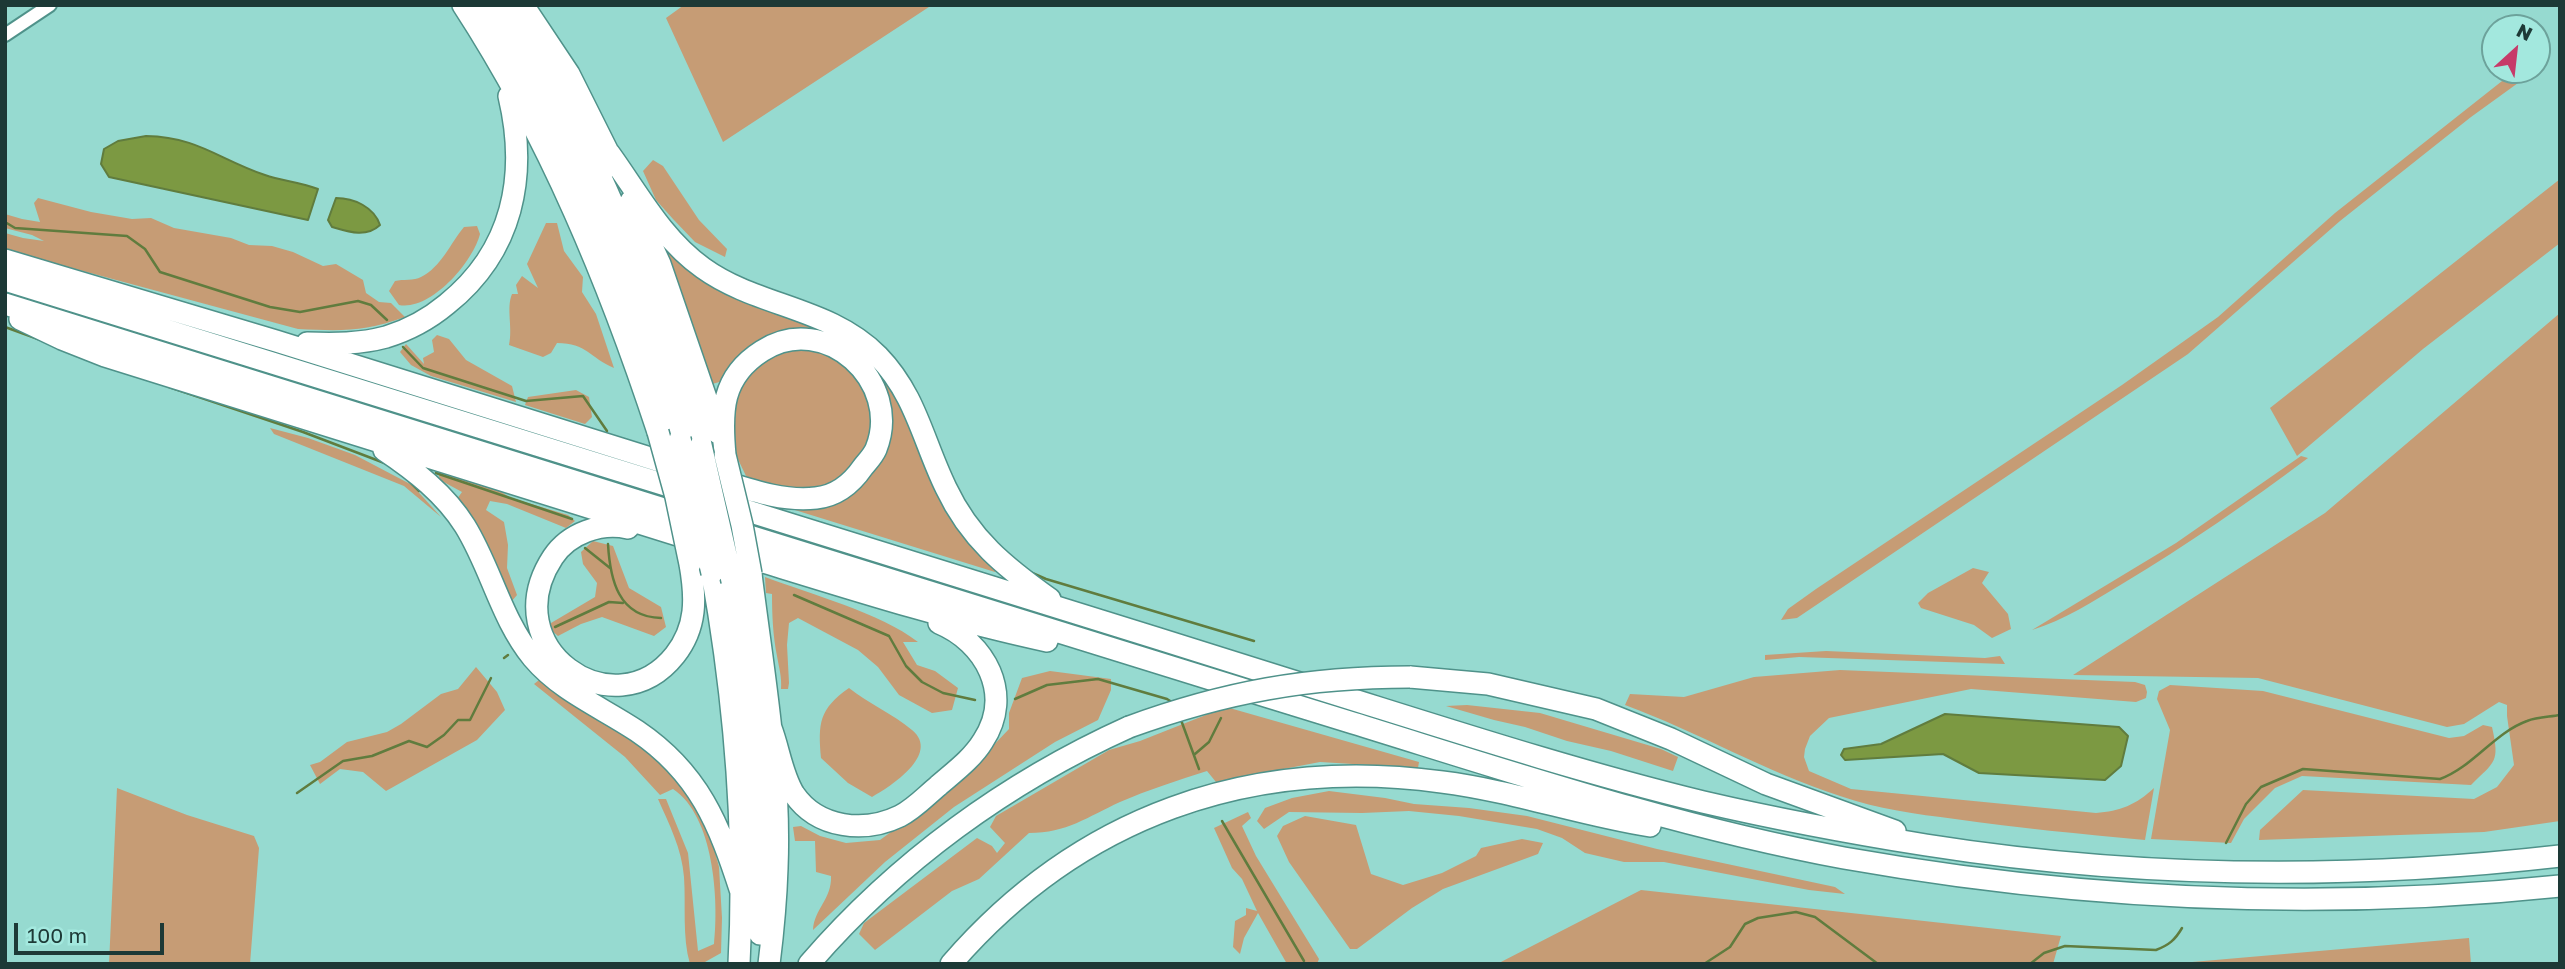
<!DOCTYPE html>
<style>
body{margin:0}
#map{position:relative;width:2565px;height:969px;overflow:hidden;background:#96dad0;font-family:"Golos Text",sans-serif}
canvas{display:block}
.frame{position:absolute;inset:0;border:7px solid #1d3936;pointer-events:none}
.north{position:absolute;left:2481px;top:14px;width:70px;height:70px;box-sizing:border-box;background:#a3e8de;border:2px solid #6da29b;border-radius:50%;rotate:27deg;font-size:19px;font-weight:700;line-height:28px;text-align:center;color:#1d3936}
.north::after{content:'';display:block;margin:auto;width:24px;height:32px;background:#c73a69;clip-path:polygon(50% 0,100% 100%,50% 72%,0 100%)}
.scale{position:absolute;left:14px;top:923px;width:150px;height:32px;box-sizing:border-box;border:4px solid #1d3936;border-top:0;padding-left:9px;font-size:21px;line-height:24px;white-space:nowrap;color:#1d3936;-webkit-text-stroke:5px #a3e8de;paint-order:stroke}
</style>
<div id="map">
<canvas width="2565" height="969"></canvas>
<div class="frame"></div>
<div class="north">N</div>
<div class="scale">100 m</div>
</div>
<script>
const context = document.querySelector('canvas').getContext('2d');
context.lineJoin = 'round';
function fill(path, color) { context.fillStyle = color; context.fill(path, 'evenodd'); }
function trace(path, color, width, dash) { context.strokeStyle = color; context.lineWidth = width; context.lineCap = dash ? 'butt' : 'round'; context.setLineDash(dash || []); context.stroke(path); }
fill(new Path2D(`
 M684 5H932L723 142 666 18Z
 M2516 70H2536L2471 117 2340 221 2188 354 1797 618 1781 620 1788 609 1816 589 2122 385 2218 317 2335 213Z
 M653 160 663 166 699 220 727 249 725 257 695 242 673 219 656 200 643 171Z
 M2560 179V243L2423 349 2297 456 2270 408Z
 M38 198 91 212 132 219 151 218 174 228 231 238 249 245 272 246 293 252 323 266 336 264 363 280 366 293 379 302 391 303 405 317C364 332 341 331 298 329L5 250V233L23 238 44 241 32 235 5 228V214L22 219 40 222 34 203Z
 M546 223H557L564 251 583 277 582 292 596 314 614 368C590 358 587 343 557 343L551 353 543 357 509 345C513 328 506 308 512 294H518L516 285 522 276 538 288 527 264Z
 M477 226 480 234C473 262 431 311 399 305L389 291 395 281C403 279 414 281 421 277 441 267 450 244 464 227Z
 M659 242C695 261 732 280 768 299 812 323 854 341 886 381L995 567V572L769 502 815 507 879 459 873 370 801 333 727 380 712 384Z
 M2560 313V821L2484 832 2259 840 2260 830 2303 790 2474 799 2497 787 2514 765 2507 716V705L2499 702 2464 724 2447 727 2258 678 2073 675 2325 513Z
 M437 335 449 339 466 360 512 386 516 402 431 376 411 365 400 352 406 344 424 364 423 358 434 352 432 340Z
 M808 346 851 363 875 417 861 464 826 488H770L746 476C741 465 734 452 731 440 723 405 746 362 780 350 788 347 799 347 808 346Z
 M576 390 589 397 592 417 585 424 525 405 528 397Z
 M270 428 308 438 355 455 412 485 441 517 404 486 274 434Z
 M2301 456 2308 458C2248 503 2187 545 2122 584 2093 601 2065 620 2032 630L2176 543Z
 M438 472 495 488 511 498 568 515 575 521 566 528 507 504 490 501 486 510 504 522 508 545 507 568 517 595 511 602 457 499 462 492 440 480Z
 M593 541 613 546 629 588 661 607 666 627 654 636 602 617 581 624 558 636 551 630V623L595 597 597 583 583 564 581 552Z
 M1973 568 1989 572 1982 583 2008 614 2011 629 1992 638 1974 625 1921 608 1918 603 1928 593Z
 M765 577C810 594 881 613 918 642H903L917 665 935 671 958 688 952 710 932 713 899 695 878 667 858 650 798 618 789 623 787 645 789 683 788 689H781C782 677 779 668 777 656 773 636 772 615 772 594L766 593Z
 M1826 651 1985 658 2000 656 2005 664 1799 657 1765 660V655Z
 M476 667 497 692 505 710 477 740 386 791 363 772 340 769 320 784 310 765 320 762 347 742 387 732 401 724 441 694 458 689Z
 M1840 670 2135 682 2145 685 2147 692 2146 698 2136 702 1971 689 1829 718 1810 736 1805 749 1804 757 1809 771 1851 789 2096 813C2120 811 2136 805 2154 788L2145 840C2081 834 2018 828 1955 819 1916 814 1878 809 1840 796 1766 772 1698 732 1625 705L1630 694 1684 697 1754 677Z
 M1050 671 1111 679V690L1098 720 1055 742 954 807 885 862 813 930C814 909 832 899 831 876L816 872 815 841H795L793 827 801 826 820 836 846 843 880 840 913 816 989 750 1009 729V713L1022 678Z
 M539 680 604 724 636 741 679 778 706 819 719 867 722 918 721 953 705 962 690 964C682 936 686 906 684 877 682 849 669 824 658 799H666L688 853 698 951 714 944C719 900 714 816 673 789L660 795 625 757 534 684Z
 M2170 685 2263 691 2449 738 2464 736 2483 725 2492 727C2500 763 2495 761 2471 785L2302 776 2275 788 2244 819 2231 843 2151 839 2170 730 2157 699 2159 691Z
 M849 688C868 703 893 714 912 730 941 754 890 787 872 797L848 783 821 758C818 723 819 709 849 688Z
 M1467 705 1540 713 1661 749 1678 757 1673 771 1611 751 1567 741 1525 727 1494 720 1446 706Z
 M1226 707 1419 762 1418 768 1320 762 1216 782 1207 771C1178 780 1148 790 1120 802 1087 817 1067 833 1029 833L979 879 952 891 875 950 859 934 864 923 977 838 992 846 997 853 1005 843 990 827 996 816 1109 750 1140 741Z
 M117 788 187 815 254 836 259 848 250 964H109Z
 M1329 791 1385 798 1414 804 1469 808 1527 816 1657 849 1835 887 1845 894 1809 890 1664 862H1624L1585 853 1562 838 1537 829 1459 816 1409 811 1362 813 1289 812 1264 829 1257 821 1265 808 1292 798Z
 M1248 812 1251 818 1242 826 1256 856 1319 959 1317 964H1287L1258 913 1244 938 1240 954 1233 947 1235 921 1246 915V908L1257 911 1242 879 1232 868 1214 828Z
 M1305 816 1356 825 1371 874 1403 885 1442 873 1476 856 1481 848 1522 839 1543 843 1538 854 1443 889 1412 908 1357 949H1350L1289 862 1277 836 1283 826Z
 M1641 890 2061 936 2053 964H1497Z
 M2469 938 2471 964H2169Z`), '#c69c75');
const water = new Path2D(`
 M146 136C198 137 218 159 265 175 282 181 301 182 318 189L308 220 109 177 101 164 104 149 118 141Z
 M336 198C354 198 374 207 380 225 366 238 349 232 332 227L328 220Z
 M1945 714 2119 727 2128 736 2121 766 2105 780 1979 773 1943 754 1845 760 1841 755 1844 749 1881 744Z`);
fill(water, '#7c9942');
trace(water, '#607c3e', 2);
trace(new Path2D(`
 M5 222 15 228 127 236 145 249 160 272 270 307 300 312 358 301 371 305 387 320
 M5 327 38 339
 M403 347 423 368 526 401 583 396 607 431
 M169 387 303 432 387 464
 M436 473 572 519
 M409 481 419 491
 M608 544C610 579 618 617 661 618
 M585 548 610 568
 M1030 572 1046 579 1254 641
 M794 595 889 636 906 666 922 682 943 693 975 700
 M555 627 609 602 623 603
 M504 658 508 655
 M1015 699 1047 685 1098 679 1167 699 1175 704
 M1181 720 1199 769
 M1195 754 1209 742 1221 718
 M297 793 343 761 372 756 409 741 427 747 444 735 458 720H470L491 678
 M1222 821 1304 961
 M2226 843 2246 804 2261 787 2303 769 2440 779C2473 767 2494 733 2527 721 2537 717 2549 717 2560 715
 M1704 964 1730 947 1745 924 1758 918 1796 912 1815 917 1878 964
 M2030 964 2044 953 2065 946 2156 950C2169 945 2175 940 2182 928`), '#607c3e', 2.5);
const street = new Path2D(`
 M5 35 50 5`);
const highway = new Path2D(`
 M463 5C549 137 609 283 658 432
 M484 5C529 76 571 150 603 227 632 296 657 367 680 439
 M508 5C594 141 654 292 701 445
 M523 5 569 74 615 166
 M609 153C638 193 662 239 703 268 757 307 830 307 878 356 916 395 923 441 946 488 970 539 1005 567 1050 599
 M631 201 660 264 718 433
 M5 260 276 341 682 468
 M5 280 688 492
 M5 304 696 519
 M20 319 62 339 105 356 700 542
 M307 343C334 344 360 344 386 337 409 330 429 319 447 304 513 251 528 176 509 96
 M384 450C414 470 445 494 465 526 491 568 501 619 533 658 561 691 601 707 637 731 699 773 719 824 741 892
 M716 479C748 489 782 502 816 498 836 496 852 483 863 467 867 462 873 456 876 449 903 382 825 310 762 351 721 377 721 412 725 455
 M722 503C913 562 1103 621 1293 681 1429 723 1564 768 1703 802 1776 819 1851 833 1926 845 2135 878 2350 880 2560 856
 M628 528C601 522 569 533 553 557 493 648 614 732 675 655 697 627 696 598 690 564
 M730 530C937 594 1145 659 1353 723 1515 773 1677 827 1844 858 2081 900 2321 911 2560 886
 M731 552C836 584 940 618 1047 641
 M712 573C735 702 746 833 739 964
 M751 574C763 671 781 769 777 868 776 900 773 932 769 964
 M732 581C742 642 752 705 757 767 761 822 760 878 760 934
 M1410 677 1488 684 1596 709 1671 739 1766 784 1895 831
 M771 728C779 749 782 775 794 794 818 829 865 833 900 816 914 809 926 796 938 786 954 772 972 759 983 741 1014 694 985 642 939 623
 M809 964C897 862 1007 782 1129 727
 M951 964C1079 816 1250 756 1442 782 1513 791 1580 815 1650 826`);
trace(street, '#4f928a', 16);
trace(highway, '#4f928a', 24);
trace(street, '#fff', 12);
trace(highway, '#fff', 21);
const highwayBridge = new Path2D(`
 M658 432 676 497 690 564
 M680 439 712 573
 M701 445 732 581
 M725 455 742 525 751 574
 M1129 727C1225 692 1308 677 1410 677`);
trace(highwayBridge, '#4f928a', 24, []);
trace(highwayBridge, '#fff', 21);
</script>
